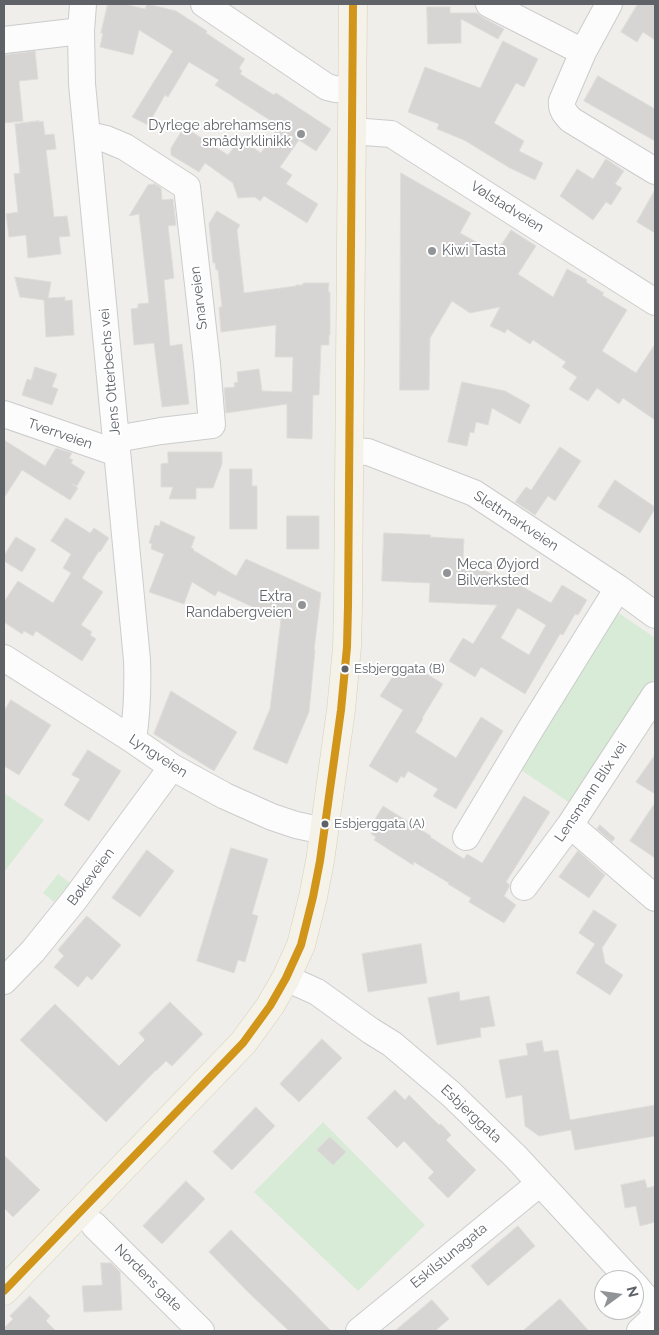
<!DOCTYPE html>
<meta charset="utf-8">
<style>
body{margin:0}
#map{position:relative;width:659px;height:1335px;overflow:hidden;background:#efeeea;font-family:Raleway,sans-serif}
canvas{display:block}
.frame{position:absolute;inset:0;border:5px solid #5f6368;pointer-events:none}
.north{position:absolute;left:594px;top:1270px;width:50px;height:50px;box-sizing:border-box;background:#fff;border:1px solid #bfc1c3;border-radius:50%;rotate:76deg;font-size:14px;font-weight:700;line-height:20px;text-align:center;color:#5f6368}
.north::after{content:'';display:block;margin:auto;width:18px;height:22px;background:#919496;clip-path:polygon(50% 0,100% 100%,50% 72%,0 100%)}
</style>
<div id="map">
<canvas width="659" height="1335"></canvas>
<div class="frame"></div>
<div class="north">N</div>
</div>
<script>
const context = document.querySelector('canvas').getContext('2d');
context.lineJoin = 'round';
function fill(path, color) { context.fillStyle = color; context.fill(path, 'evenodd'); }
function trace(path, color, width, dash) { context.strokeStyle = color; context.lineWidth = width; context.lineCap = dash ? 'butt' : 'round'; context.setLineDash(dash || []); context.stroke(path); }
function label(font, color, halo, rows, align = 'center') {
  context.font = font + ' Raleway,sans-serif'; context.lineWidth = 4; context.setLineDash([]); context.textBaseline = 'middle'; context.strokeStyle = halo; context.fillStyle = color; for (const [text, x, y, turn = 0] of rows) {
    context.save(); context.translate(x, y); context.rotate((+turn || 0) * Math.PI / 180); context.textAlign = isNaN(turn) ? turn : align; if (halo) context.strokeText(text, 0, 0); context.fillText(text, 0, 0); context.restore();
  }
}
fill(new Path2D(`
 M613 609 655 638V677L620 735 573 805 521 770Z
 M4 793 44 820 4 872Z
 M58 874 70 883 54 902 43 893Z
 M323 1122 425 1225 358 1291 254 1192Z`), '#d8ebd6');
const building = new Path2D(`
 M108 4H124L145 9 147 4 176 11 207 31 206 33 245 59 239 68 242 71 240 74 274 95 276 93 331 129 316 151 299 140 280 167 292 175 286 184 318 204 307 223 264 196 260 201 255 197 238 198 233 183 205 163 199 172 171 155V148L184 127 228 155 240 139 261 153 279 126 215 85 219 80 189 62 168 97 165 95 148 125 132 117 173 51 139 30 133 55 100 47 103 33H101Z
 M638 4H655V40L643 32 637 42 621 32Z
 M427 7H450V13H477L482 17 504 29 498 39 461 19V43L428 44Z
 M503 41 538 59 524 87 516 83 494 123 524 141 519 151 543 163 535 180 510 168 464 140 437 129 439 124 408 112 425 67 480 88Z
 M35 51 38 79 19 81 23 121 4 123V55Z
 M598 76 655 109V141L584 101Z
 M39 121V122L43 121 45 135 54 134 56 149 46 150 54 217 67 216 70 236 59 237 61 254 28 258 26 235 9 237 6 214 18 212 14 174 20 173 15 124Z
 M606 159 624 171 615 184 622 188 611 205 606 202 593 220 560 196 577 169 593 179Z
 M401 173 471 213 460 233 496 253 511 230 536 246 518 274 553 297 567 269 587 280 586 282 604 293 602 295 627 310 602 351 636 373 655 344V420L623 398 619 404 597 388 588 401 569 389 577 377 562 367 566 362 533 340 530 344 507 329 505 333 490 326 500 307 470 313 452 301 430 338 429 390H400Z
 M155 184 161 188 162 200 173 199 176 225 168 226 174 278 164 280 170 346 182 344 189 404 162 407 154 343 134 345 131 309 138 308V304L149 303 139 214 129 216 148 185Z
 M655 190V233L637 222Z
 M217 211 240 225 237 230 244 293 296 286V285H303V283H329L328 292H330V335H329V345H321L319 395H313L312 439 287 438V404L226 413 224 388 235 387 234 383 238 382 237 372 259 369 262 391 292 392 293 357H275L276 325 221 332 219 307H222L218 270H216L215 263H213L209 224Z
 M15 277 51 282 48 298 65 297V301L72 300 74 335 46 337 44 300 20 297Z
 M35 367 57 374 52 387 58 389 52 405 22 395 27 379 31 380Z
 M462 382 505 391 530 405 520 424 492 408 488 425 476 422 474 433 470 432 467 446 448 442Z
 M4 440 45 466 56 448 72 453 69 458 73 460 71 463 85 472 77 486 72 484 78 488 70 500 22 470 4 498Z
 M560 447 581 461 555 501 548 496 535 515 515 502 526 487 531 490Z
 M168 452H222V464L213 488H196V499H169L173 487H161V464L168 463Z
 M230 469H252V486H257V529H230Z
 M615 480 655 507V509L640 533 598 507Z
 M287 516H319V549H287Z
 M66 518 90 533 94 528 109 538 100 552 99 551 82 578 103 592 81 625 92 632 90 635 96 639 82 661 36 631 33 636 24 631 22 634 4 622V602L18 581 53 603 71 573 63 568 71 554 51 541Z
 M161 521 195 537 191 548 194 549 193 550 236 576 246 559 321 593 314 650H315L309 712 287 764 253 749 270 709 281 620 218 591 215 596 192 582 184 604 149 592 164 554 151 549 152 544 149 543 155 525 159 526Z
 M384 533 431 535 430 537 464 539 463 559 501 579 502 575 551 603 562 585 587 600 578 615 575 614 563 635 560 634 525 694 481 667 475 677 449 661 463 638 473 644 497 605 429 602 430 583 382 581ZM518 608 546 625 529 655 501 638Z
 M16 537 36 549 22 572 4 561V556Z
 M419 669 443 684 422 718 423 719 415 732 456 758 481 717 503 731 456 809 433 796 438 789 408 771 404 778 401 776 397 783 369 766 403 710 380 696 397 670 405 676 407 672 414 676Z
 M171 691 237 732 214 771 154 734Z
 M11 700 51 725 19 775 4 766V711Z
 M88 750 121 771 89 821 64 805 80 779 72 775Z
 M655 755V794L636 782Z
 M524 796 550 812 506 882 509 884V887L504 896 516 905 504 923 469 902 471 898 448 884 449 883 414 862 413 865 374 840 376 837 371 834 376 826 372 824 383 806 431 836 430 837 464 859 467 854 482 863Z
 M655 803V858L630 841Z
 M600 825 615 838 612 842 597 829Z
 M231 848 268 859 252 914 258 916 245 962 238 960 234 973 197 961Z
 M147 850 174 871 140 917 112 898Z
 M578 851 605 875 589 898 559 877Z
 M594 910 617 925 602 948 605 963 623 975 610 995 576 973 595 944 579 933Z
 M87 916 121 945 92 980 87 976 78 987 54 967 64 956 58 950Z
 M421 944 427 983 368 992 362 954Z
 M459 992 460 1001 489 996 495 1026 480 1028 481 1037 437 1045 428 998Z
 M170 1002 203 1034 172 1066 166 1061 156 1071V1070L106 1122 20 1040 55 1004 119 1066 145 1040 139 1033Z
 M322 1039 342 1058 299 1102 280 1084Z
 M542 1041 544 1052 558 1050 570 1120 655 1105V1136L575 1150 571 1130 539 1136 525 1126 522 1095 506 1098 499 1060 528 1055 526 1044Z
 M395 1090 405 1100 409 1095 439 1125 441 1124 451 1135 446 1140 476 1170 448 1198 428 1178 434 1172 404 1141 397 1148 367 1118Z
 M256 1107 275 1126 232 1170 213 1152Z
 M330 1137 346 1152 333 1165 317 1150Z
 M4 1155 40 1190 13 1217 4 1208Z
 M645 1180 647 1188 655 1186V1222L640 1226 636 1206 625 1208 621 1185Z
 M186 1181 205 1199 162 1244 143 1226Z
 M518 1226 535 1246 488 1286 471 1266Z
 M231 1230 289 1288 331 1331H289L249 1293 209 1252Z
 M101 1263H111L120 1272 122 1310 84 1312 82 1286 102 1285Z
 M30 1296 50 1316 46 1321 56 1331H4V1328L13 1319 10 1316Z
 M560 1299 589 1331H523Z
 M432 1300 449 1319 435 1331H395Z`);
fill(building, '#d6d5d3');
trace(building, '#deddd9', 1);
const minor = new Path2D(`
 M83 4 81 31 82 84 137 660C138 687 137 713 133 740
 M204 4 327 87 335 89 352 90
 M489 4 583 52
 M609 4 583 52 562 101C561 109 565 114 571 120L655 171
 M4 40 81 31
 M352 131 391 134 655 302
 M88 135 106 139 125 147 187 187 207 364 212 425 161 431 116 439
 M4 414 117 453
 M350 451 368 452 474 493 618 588 655 615
 M4 658 133 740 172 767 225 796 272 817 296 825 324 831
 M570 825 655 898
 M466 837 530 730 618 588
 M524 887 570 825 655 695
 M286 978 317 992 371 1031 392 1044 451 1094 516 1157 630 1280
 M4 981 33 951 75 899 172 767
 M94 1225 201 1331
 M634 1284 655 1309
 M359 1331 540 1183
 M640 1331 655 1317`);
const major = new Path2D(`
 M4 1291 243 1043 270 1006 286 978 301 945 313 897 320 861 341 710 347 647 348 606 353 4`);
trace(minor, '#cbcccc', 28);
trace(major, '#d7ceb8', 29);
trace(minor, '#fdfcfc', 26);
trace(major, '#f4f2e9', 28);
trace(new Path2D(`
 M4 1291 243 1043 270 1006 286 978 301 945 313 897 320 861 341 710 347 647 348 606 353 4`), '#d1951a', 8);
for (const [x, y, r, color] of [
 [301,134,5,"#919496"],
 [432,251,5,"#919496"],
 [447,573,5,"#919496"],
 [302,605,5,"#919496"],
 [345,669,4.5,"#5f6368"],
 [325,824,4.5,"#5f6368"]
]) { const dot = new Path2D(); dot.arc(x, y, r, 0, 2 * Math.PI); context.fillStyle = color; context.fill(dot); trace(dot, '#fff', 2); }
label('13px', '#5f6368', '#fff', [
 ["Esbjerggata (B)",354,669],
 ["Esbjerggata (A)",334,824]
], 'left');
label('14px', '#5f6368', '#fff', [
 ["Dyrlege abrehamsens",291,126],
 ["smådyrklinikk",291,142],
 ["Kiwi Tasta",442,251,"left"],
 ["Meca Øyjord",457,565,"left"],
 ["Bilverksted",457,581,"left"],
 ["Extra",292,597],
 ["Randabergveien",292,613]
], 'right');
label('14px', '#5f6368', '#fff', [
 ["Vølstadveien",507,207,32],
 ["Snarveien",199,298,-97],
 ["Jens Otterbechs vei",110,372,-95],
 ["Tverrveien",60,434,19],
 ["Slettmarkveien",516,521,33],
 ["Lyngveien",158,756,33],
 ["Lensmann Blix vei",591,792,-56],
 ["Bøkeveien",91,877,-53],
 ["Esbjerggata",471,1114,43],
 ["Eskilstunagata",449,1256,-39],
 ["Nordens gate",148,1278,45]
]);
</script>
